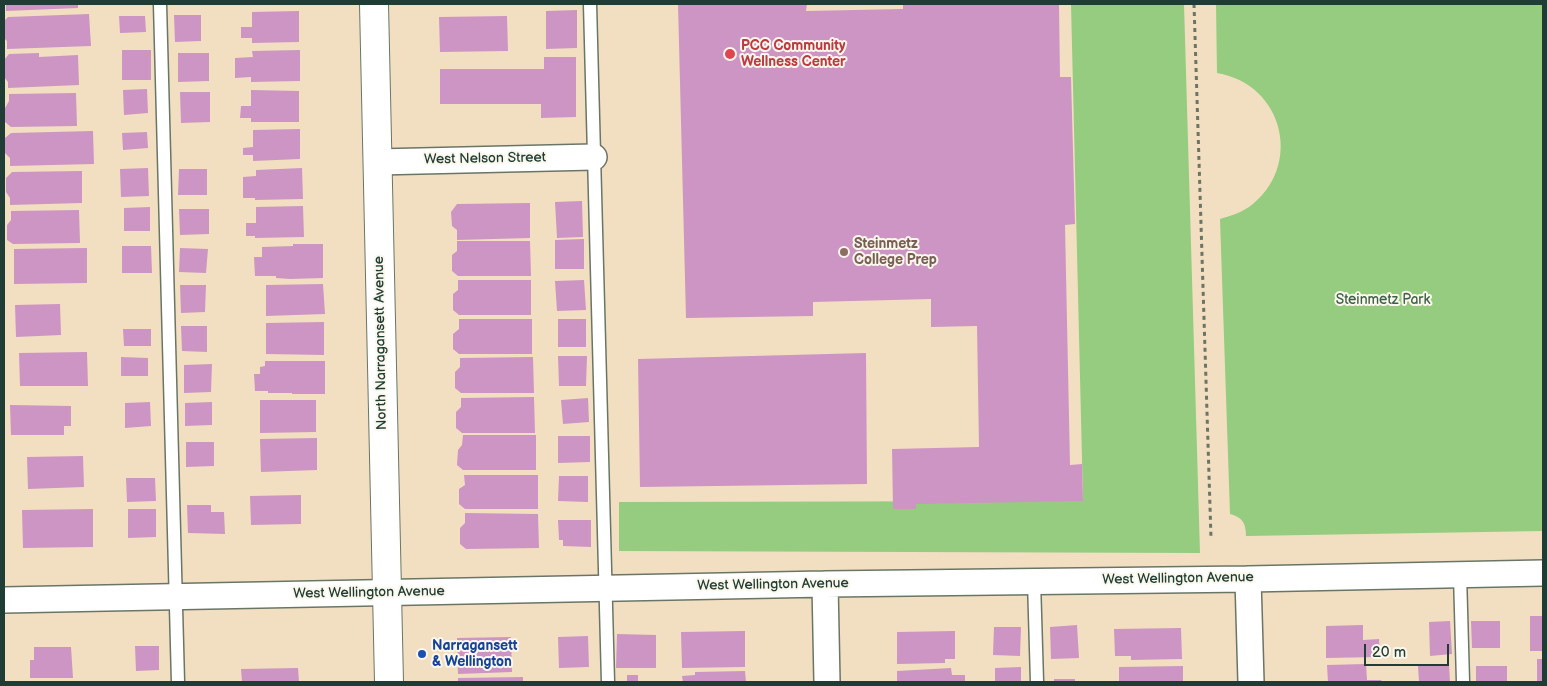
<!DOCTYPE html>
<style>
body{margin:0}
#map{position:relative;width:1547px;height:686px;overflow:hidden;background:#f2dfc1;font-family:"Balsamiq Sans",sans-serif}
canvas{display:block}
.frame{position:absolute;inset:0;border:5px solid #1f3d34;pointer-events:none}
.scale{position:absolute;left:1364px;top:644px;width:85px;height:22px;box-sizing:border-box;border:2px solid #1f3d34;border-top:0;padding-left:6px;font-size:15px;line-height:18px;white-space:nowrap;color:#1f3d34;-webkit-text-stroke:4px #fbf7ec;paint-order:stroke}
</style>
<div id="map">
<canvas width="1547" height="686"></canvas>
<div class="frame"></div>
<div class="scale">20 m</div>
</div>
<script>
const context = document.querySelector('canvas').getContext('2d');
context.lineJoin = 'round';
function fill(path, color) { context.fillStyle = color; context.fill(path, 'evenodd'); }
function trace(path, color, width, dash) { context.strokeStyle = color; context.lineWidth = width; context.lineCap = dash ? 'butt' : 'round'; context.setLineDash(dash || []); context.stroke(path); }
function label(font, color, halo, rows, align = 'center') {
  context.font = font + ' "Balsamiq Sans",sans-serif'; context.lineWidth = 4; context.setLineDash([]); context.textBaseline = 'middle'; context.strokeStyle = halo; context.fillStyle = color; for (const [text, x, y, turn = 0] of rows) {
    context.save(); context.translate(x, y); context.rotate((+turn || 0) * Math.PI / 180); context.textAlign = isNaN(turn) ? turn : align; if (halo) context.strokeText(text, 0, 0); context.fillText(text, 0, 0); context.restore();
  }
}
fill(new Path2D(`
 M1071 4H1184L1200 553 619 551V502L1083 501Z
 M1216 4H1543V531L1246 536C1246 523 1242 517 1230 514L1220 219C1230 216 1240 213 1249 207 1304 167 1284 84 1217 73Z`), '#95cc7f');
fill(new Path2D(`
 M6 4H78V8L6 11Z
 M678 4H807L806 11 903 9V4H1059L1060 77H1071L1075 224 1065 225 1070 465 1082 464 1083 501 916 504V509H893L892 449 979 447 977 326 931 327V299L813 302V316L686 318Z
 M577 10V48L546 49V11Z
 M299 11V42L252 43V38H241V27H252V12Z
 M89 14 91 46 7 49V41L4 38V21L8 17Z
 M174 15H201V41L175 42Z
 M119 16H145L146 32 120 33Z
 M507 16 508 51 440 52 439 17Z
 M122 50H151V80H122Z
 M300 50V81L251 82V77L235 78V58L253 57 252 51Z
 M39 53V57L78 55 79 85 8 88V82L4 77V60L9 54Z
 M178 53H209V81L178 82Z
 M544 57H576V117L541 118V104H440V69H544Z
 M147 89 148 113 124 115 123 90Z
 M251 90 299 91V122H251V118H240L241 106H251Z
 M180 92H210V122L181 123Z
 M76 93 77 126 11 127 5 122 4 110 9 101V94Z
 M300 129V159L253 161V155H243V148L253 147V130Z
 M93 131 94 164 10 166V158L5 153V138L11 133Z
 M147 132 148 148 123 150 122 133Z
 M148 168 149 196 121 197 120 169Z
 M302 168 303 199 255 200V198H243V177L256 176V170Z
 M179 169H207V195H178Z
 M82 171V203L10 205V198L6 192V178L12 172Z
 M582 201 583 237 557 238 555 202Z
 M530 203V238L457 240V230L452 226 451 212 457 204Z
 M303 206 304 237 255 238V236H246V223H256V207Z
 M150 207V231H124V208Z
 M179 209H209V234L180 235Z
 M79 210 80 243 13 244 7 240V225L11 220V211Z
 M584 239V269H555V240Z
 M457 241H530L531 276H458L452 271V255L457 251Z
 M293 244H323V278L290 279 276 278V276H255L254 257H262V247L293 246Z
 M122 246H151L152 273H122Z
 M87 248V283L14 284V249Z
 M180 248 208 249 206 273 179 272Z
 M458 280H531V315H459L453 310V294L458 290Z
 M584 280 586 310 557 311 555 281Z
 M323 284 325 314 266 316V285Z
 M180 285H206L205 312 181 313Z
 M60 304 61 335 16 337 15 305Z
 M459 319H532V354H459L453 349V334L459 329Z
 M558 319H586V347H558Z
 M324 322V355L266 354V323Z
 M181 326H207V352L182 351Z
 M123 329H151V346H124Z
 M87 352 88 386H20L19 353Z
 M866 353 867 484 640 487 638 359Z
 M558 356H587L586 386H559Z
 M121 357 148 358V376H121Z
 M533 357 534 393H461L455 388V372L460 367V358Z
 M265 361H325V394H292V393H268V391H255L254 374H260V367L265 366Z
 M212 364 211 392 184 393V365Z
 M534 397 535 433H462L456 428V412L461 407V398Z
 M588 398 589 422 563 424 561 400Z
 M260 400H316V432L260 433Z
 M150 402 151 426 125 428V403Z
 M212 402V425L185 426V403Z
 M10 405 71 406V426H64V435H11Z
 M463 435H536V470H463L457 465 458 450 462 445Z
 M558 436H590V462L558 463Z
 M317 438V470L261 472 260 439Z
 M186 442H214V466L186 467Z
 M83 456 84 487 28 489 27 457Z
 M464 475H538V509H465L459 504V489L465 485Z
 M559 476H588V502L558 501Z
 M126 478H155L156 501 127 502Z
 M301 495V524L251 525 250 496Z
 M187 505H211V512H224L225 534 188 533Z
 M93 509V547L23 548 22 510Z
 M128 509H156V537L128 538Z
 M465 513 538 514 539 548 466 549 460 544V528L465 523Z
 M558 520H591V547L563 546V540H559Z
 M1530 616H1543V651H1530Z
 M1450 621 1452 654 1430 656 1429 622Z
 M1471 621H1500V648H1472Z
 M1077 625 1079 658 1051 659 1050 627Z
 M1363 625V640L1379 639 1380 657 1326 658V626Z
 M994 627H1021L1020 656 993 655Z
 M1181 628 1182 659 1131 660V656H1115L1114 629Z
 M745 631V667L682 668 681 632Z
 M955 631V659H945V663L897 664V632Z
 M617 634 656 635V668H616Z
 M588 636 589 667 559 668 558 637Z
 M511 637 512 672 458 674 457 638Z
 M135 646H159V670L136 671Z
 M34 647H71L73 678H30V660H34Z
 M1537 659H1543V682H1537Z
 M1366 664 1367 680H1381L1382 682H1328L1327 665Z
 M1449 665 1450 682H1419L1418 666Z
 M1183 666V682H1119V667Z
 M1476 666H1507V682H1476Z
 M1021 667V682H995V668Z
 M298 668 299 682H242L241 669Z
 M951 668 952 675H965V682H897V671Z
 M745 671 746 682H683L682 676 695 675V672Z
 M627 675H638V682H627Z
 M523 677V682H458V678Z
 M1054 679H1075V682H1054Z`), '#cd95c3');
const service = new Path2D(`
 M160 4 178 682
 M590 4 608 682
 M1460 574 1463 682
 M1034 581 1037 682`);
const minor = new Path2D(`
 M377 162 594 157
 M1248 579 1251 682
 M825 584 827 682
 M4 600 825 584 1248 579 1543 573`);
const tertiary = new Path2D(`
 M374 4 389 682`);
trace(service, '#697665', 15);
trace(minor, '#697665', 28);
trace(tertiary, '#697665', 30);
trace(new Path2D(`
 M1194 4 1211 538`), '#697665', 3, [4, 4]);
trace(service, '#fff', 12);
trace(minor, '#fff', 25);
trace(tertiary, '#fff', 28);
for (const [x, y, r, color] of [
 [730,54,6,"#e0444e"],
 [844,252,5,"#8d6e63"],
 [422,654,5,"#1a4fb4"]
]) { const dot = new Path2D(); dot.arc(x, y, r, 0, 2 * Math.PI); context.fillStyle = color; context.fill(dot); trace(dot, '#fbf7ec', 2); }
label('bold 14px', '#be3a42', '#fbf7ec', [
 ["PCC Community",741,46],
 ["Wellness Center",741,62]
], 'left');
label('14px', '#1f3d34', '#fbf7ec', [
 ["West Nelson Street",485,159,-1],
 ["North Narragansett Avenue",381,343,-91],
 ["West Wellington Avenue",1178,579,-1],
 ["West Wellington Avenue",773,585,-1],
 ["West Wellington Avenue",369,593,-1]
]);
label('bold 14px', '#785e54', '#fbf7ec', [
 ["Steinmetz",854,244],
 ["College Prep",854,260]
], 'left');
label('14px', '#3c6147', '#fbf7ec', [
 ["Steinmetz Park",1383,300]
]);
label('bold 14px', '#164399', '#fbf7ec', [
 ["Narragansett",432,646],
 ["& Wellington",432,662]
], 'left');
</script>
